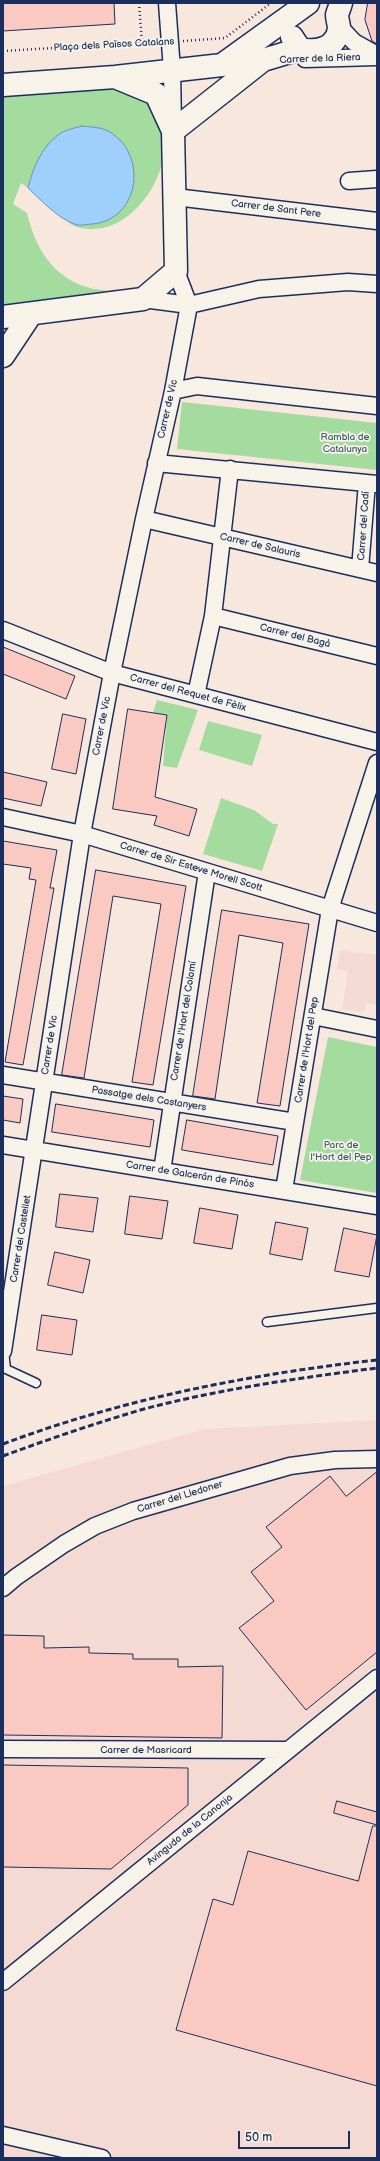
<!DOCTYPE html>
<meta charset="utf-8">
<style>
body{margin:0}
#map{position:relative;width:380px;height:2161px;overflow:hidden;background:#f8e7dd;font-family:"Balsamiq Sans",sans-serif}
canvas{display:block}
.frame{position:absolute;inset:0;border:4px solid #1b2f5e;pointer-events:none}
.scale{position:absolute;left:238px;top:2131px;width:112px;height:18px;box-sizing:border-box;border:2px solid #1b2f5e;border-top:0;padding-left:5px;font-size:12px;line-height:14px;white-space:nowrap;color:#1b2f5e;-webkit-text-stroke:3px #f7f3e8;paint-order:stroke}
</style>
<div id="map">
<canvas width="380" height="2161"></canvas>
<div class="frame"></div>
<div class="scale">50 m</div>
</div>
<script>
const context = document.querySelector('canvas').getContext('2d');
context.lineJoin = 'round';
function fill(path, color) { context.fillStyle = color; context.fill(path, 'evenodd'); }
function trace(path, color, width, dash) { context.strokeStyle = color; context.lineWidth = width; context.lineCap = dash ? 'butt' : 'round'; context.setLineDash(dash || []); context.stroke(path); }
function label(font, color, halo, rows, align = 'center') {
  context.font = font + ' "Balsamiq Sans",sans-serif'; context.lineWidth = 3.5; context.setLineDash([]); context.textBaseline = 'middle'; context.strokeStyle = halo; context.fillStyle = color; for (const [text, x, y, turn = 0] of rows) {
    context.save(); context.translate(x, y); context.rotate((+turn || 0) * Math.PI / 180); context.textAlign = isNaN(turn) ? turn : align; if (halo) context.strokeText(text, 0, 0); context.fillText(text, 0, 0); context.restore();
  }
}
fill(new Path2D(`
 M340 950 377 955V1005L366 1003 364 1012 342 1009 348 971 337 969Z
 M377 1420V2158H3V1486L204 1429Z`), '#f5dad3');
fill(new Path2D(`
 M116 89C125 93 139 95 147 101 153 105 155 114 158 120 162 130 165 147 163 159 156 196 120 239 77 227 70 225 63 217 57 213L77 225 59 134C42 152 34 164 28 188L21 183 13 204 27 213C36 252 58 285 101 290 115 292 132 289 147 288L3 309V96Z
 M182 402 377 423V470L177 449Z
 M157 700 198 710 177 768 163 766 167 715 153 713Z
 M208 721 262 735 252 766 199 750Z
 M221 798 254 810 273 824H278L262 871 203 854Z
 M328 1037 377 1047V1193L300 1180Z`), '#a4db9f');
const water = new Path2D(`
 M82 126C89 127 99 127 106 130 149 151 141 220 92 224 87 224 81 226 77 225 58 219 42 201 28 188 33 168 41 148 58 135 64 130 75 128 82 126Z`);
fill(water, '#9ed0fb');
trace(water, '#6a90bc', 1);
const building = new Path2D(`
 M3 3H114L115 24 3 31Z
 M368 3H377V44L372 41 365 20Z
 M3 647 75 676 66 699 3 674Z
 M128 709 167 715 155 797 197 809 189 836 154 825 157 816 113 809Z
 M63 714 86 719 76 774 52 769Z
 M3 772 47 782 41 806 3 798Z
 M3 841 57 850 50 888H54L23 1065 5 1062 36 880 29 879 31 868 3 864Z
 M96 870 186 886 153 1085 132 1082 161 904 113 896 84 1078 62 1075Z
 M222 910 309 924 280 1106 257 1103 283 943 239 935 215 1099 193 1096Z
 M3 1096 23 1099 20 1123 3 1120Z
 M56 1104 154 1120 150 1147 52 1132Z
 M187 1120 278 1136 273 1165 182 1150Z
 M60 1194 98 1198 93 1232 56 1227Z
 M130 1196 168 1201 162 1239 125 1234Z
 M200 1208 238 1215 232 1249 194 1243Z
 M276 1222 308 1228 302 1260 270 1254Z
 M344 1228 377 1235 369 1277 335 1271Z
 M55 1252 90 1260 83 1293 48 1285Z
 M42 1315 77 1320 72 1355 37 1350Z
 M377 1472V1652L306 1710 239 1628 274 1601 251 1572 282 1547 266 1527 330 1476 346 1496Z
 M3 1635 44 1636V1648L89 1647V1653L133 1654V1659H178V1667L223 1666 222 1738 3 1735Z
 M3 1765 188 1768V1805L111 1869 3 1867Z
 M337 1801 377 1812V1825L334 1813Z
 M373 1826H377V2086L176 2030 213 1899 233 1905 248 1851 358 1881Z`);
fill(building, '#facac2');
trace(building, '#1b2f5e', 1);
const lane = new Path2D(`
 M267 1322 377 1308
 M4 1351 6 1369 36 1383`);
const street = new Path2D(`
 M167 3 172 70 173 126
 M339 26 354 42 377 55
 M305 59 377 57
 M349 181 377 179
 M175 197 377 221
 M143 299 189 305 259 289 348 282 377 284
 M173 391 197 386 377 406
 M156 463 377 484
 M144 519 377 573
 M360 569 367 483
 M213 616 377 656
 M3 630 112 673 377 742
 M196 695 213 616 230 469
 M3 817 82 834 377 923
 M313 1016 377 1029
 M3 1075 295 1122
 M3 1145 377 1206
 M162 1171 207 872
 M284 1190 330 909 377 763
 M3 1351 82 834 112 673 144 519 173 391 189 305 176 271
 M3 1588 16 1577 64 1544 95 1526 133 1511 290 1466 335 1460 377 1459
 M3 1749 288 1750
 M3 1982 377 1678
 M3 2135 102 2158`);
const secondary = new Path2D(`
 M292 37 300 49C317 53 337 48 339 28 339 24 337 19 337 15 338 11 340 7 341 3
 M3 85 115 77 222 65 308 3
 M173 131 263 60 300 49
 M3 317 143 299 176 271 173 131 156 94 115 77
 M3 356 31 314`);
trace(lane, '#1b2f5e', 11);
trace(street, '#1b2f5e', 19);
trace(secondary, '#1b2f5e', 25);
trace(new Path2D(`
 M139 3 142 43
 M183 41 225 38 271 3
 M3 51 155 42`), '#1b2f5e', 2.5, [1, 3]);
trace(lane, '#f7f3e8', 8);
trace(street, '#f7f3e8', 16);
trace(secondary, '#f7f3e8', 22);
trace(new Path2D(`
 M3 1444C122 1399 251 1374 377 1360
 M3 1456C49 1439 96 1423 144 1409 220 1389 299 1378 377 1368`), '#1b2f5e', 3, [6, 3]);
label('10px', '#1b2f5e', '#f7f3e8', [
 ["Plaça dels Països Catalans",114,45,-3],
 ["Carrer de la Riera",320,59,-2],
 ["Carrer de Sant Pere",276,209,7],
 ["Carrer de Vic",168,409,-77],
 ["Carrer del Cadí",364,526,-86],
 ["Carrer de Salauris",260,546,13],
 ["Carrer del Bagà",295,636,14],
 ["Carrer del Requet de Fèlix",188,693,15],
 ["Carrer de Vic",102,726,-79],
 ["Carrer de Sir Esteve Morell Scott",191,867,17],
 ["Carrer de l'Hort del Colomí",184,1021,-81],
 ["Carrer de Vic",50,1045,-81],
 ["Carrer de l'Hort del Pep",307,1050,-81],
 ["Passatge dels Castanyers",149,1099,9],
 ["Carrer de Galcerán de Pinós",190,1175,9],
 ["Carrer del Castellet",21,1239,-81],
 ["Carrer del Lledoner",180,1497,-17],
 ["Carrer de Masricard",146,1750],
 ["Avinguda de la Canonja",190,1830,-39]
]);
label('10px', '#3d5a6e', '#f7f3e8', [
 ["Rambla de",345,437],
 ["Catalunya",345,449],
 ["Parc de",341,1145],
 ["l'Hort del Pep",341,1157]
]);
</script>
